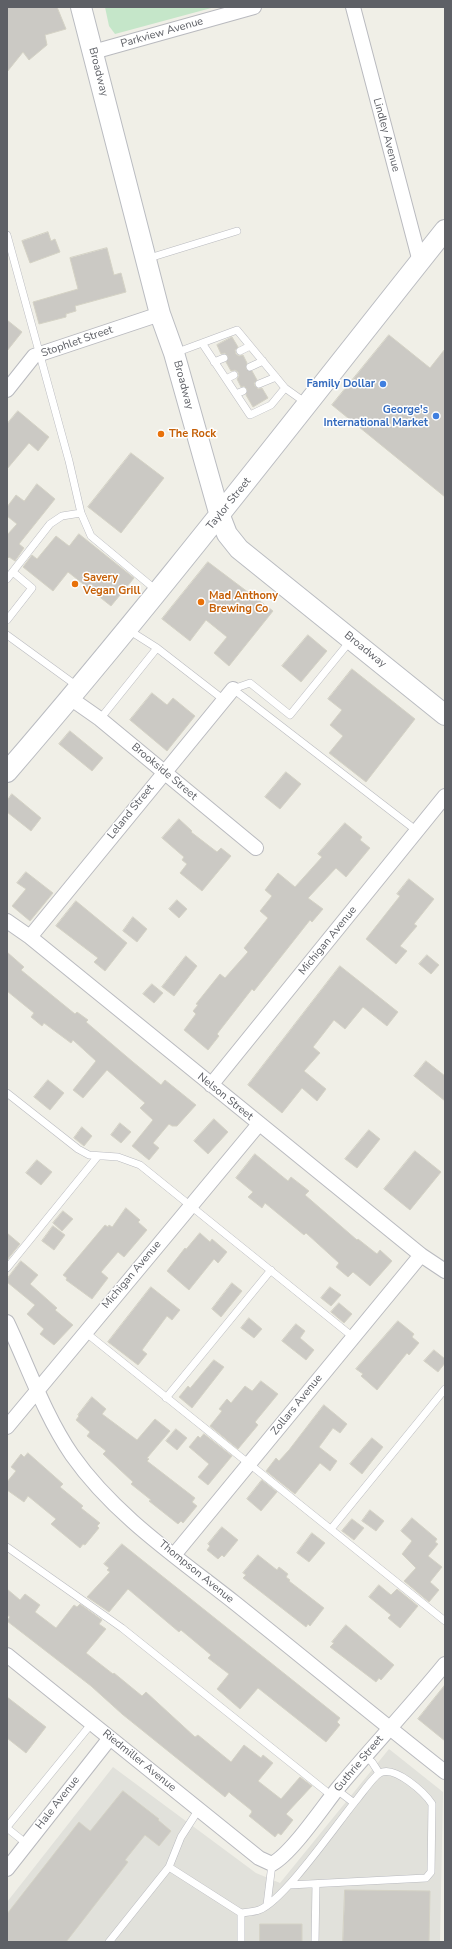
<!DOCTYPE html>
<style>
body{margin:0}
#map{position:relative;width:452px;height:1949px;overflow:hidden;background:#f0efe7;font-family:"Nunito Sans",sans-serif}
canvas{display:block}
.frame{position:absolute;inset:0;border:8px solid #5e6066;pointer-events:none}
</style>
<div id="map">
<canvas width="452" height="1949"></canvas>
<div class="frame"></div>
</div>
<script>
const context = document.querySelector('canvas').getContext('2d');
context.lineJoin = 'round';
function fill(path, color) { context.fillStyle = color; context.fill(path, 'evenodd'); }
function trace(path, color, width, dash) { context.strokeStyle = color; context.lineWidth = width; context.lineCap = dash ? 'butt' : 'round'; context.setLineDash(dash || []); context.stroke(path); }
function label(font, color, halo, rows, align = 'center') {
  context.font = font + ' "Nunito Sans",sans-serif'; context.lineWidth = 3; context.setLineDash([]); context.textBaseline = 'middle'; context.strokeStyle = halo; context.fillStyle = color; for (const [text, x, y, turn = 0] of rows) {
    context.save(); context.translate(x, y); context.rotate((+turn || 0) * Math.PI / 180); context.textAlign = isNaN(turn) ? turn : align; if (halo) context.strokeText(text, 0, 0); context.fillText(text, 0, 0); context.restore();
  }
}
fill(new Path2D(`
 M389 1749 443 1792 440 1942H7V1902L113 1767 256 1873 280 1883Z`), '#e1e1db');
fill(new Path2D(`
 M105 7H215L115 34 109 26Z`), '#c5e6c9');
const building = new Path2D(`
 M7 7H57L66 29 45 35 47 45 29 60 23 52 7 72Z
 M48 232 51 241 55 239 60 252 30 263 22 241Z
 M107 248 114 275 121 273 126 292 75 306 76 311 66 314V317L39 324 33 302 78 289 70 258Z
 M7 320 22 332 7 351Z
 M389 335 430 368 445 349V497L332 405Z
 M232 337 238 347 235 350 236 354 239 356 243 355 247 363 246 369 252 371 257 380 254 383 255 386 258 389 262 388 268 398 253 407 246 395 247 389 244 386 241 387 237 379 239 376 238 372 235 370 231 371 226 362 228 356 225 353 221 354 217 345Z
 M18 411 49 437 38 451 29 443 7 469V424Z
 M131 453 164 478 121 533 88 507Z
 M37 484 55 499 19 544 24 548 15 561 9 557 7 559V535L17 524 7 516V507L16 495 24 501Z
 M79 534 134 578 111 606 68 572 53 591 23 567 32 555 37 559 56 536 69 546Z
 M208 562 273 611 229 666 214 653 227 637 206 620 190 641 162 619Z
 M308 635 327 651 301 682 282 666Z
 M352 669 415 719 366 782 329 753 343 736 330 725 342 710 328 699Z
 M152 693 167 705 173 698 195 716 167 751 130 720Z
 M70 731 103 758 92 771 59 744Z
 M286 772 301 784 280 809 265 797Z
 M12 794 41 818 31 831 7 812V801Z
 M179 819 192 831 191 832 217 852 221 848 231 856 202 891 180 873 187 864 182 860 184 857 162 838Z
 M345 823 362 837 360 840 370 848 346 877 336 868 308 898 323 909 312 922 310 920 254 991 252 989 217 1034 219 1036 208 1050 184 1030 196 1014 193 1011 198 1005 196 1004 220 974 225 978 248 952 244 948 268 918 260 911 272 896 265 890 278 873 295 887 322 857 318 854Z
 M26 872 53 893 30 921 12 906 26 889 17 883Z
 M409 879 434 899 414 924 417 926 400 946 407 951 396 964 366 939 400 896 397 894Z
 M177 900 187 909 179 918 169 909Z
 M76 901 127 943 105 971 94 962 98 958 56 926Z
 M133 917 147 929 137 942 123 931Z
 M7 952 24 967 21 970 75 1014 77 1012 88 1020 86 1022 133 1062 161 1085 165 1080 196 1105 177 1126H172L169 1124 153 1143 159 1148 149 1160 132 1146 153 1120 140 1108 145 1103 107 1070 83 1098 73 1090 96 1061 73 1040 71 1043 44 1023 42 1026 31 1017 34 1013 7 991Z
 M427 955 439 965 431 974 419 964Z
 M186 956 197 966 174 996 162 987Z
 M340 966 398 1012 387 1026 363 1007 345 1029 334 1020 313 1047 320 1053 304 1071 326 1089 317 1101 302 1088 282 1113 248 1085Z
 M152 984 163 993 154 1003 143 994Z
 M426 1061 445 1076V1101L414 1076Z
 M48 1080 64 1093 50 1110 34 1097Z
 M214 1119 228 1132 208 1154 194 1141Z
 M120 1123 131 1132 121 1143 111 1135Z
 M82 1127 92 1136 84 1146 74 1138Z
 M369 1130 380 1139 357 1168 345 1159Z
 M415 1151 441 1172 410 1210 384 1189Z
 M255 1154 288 1181 291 1177 309 1191 305 1195 357 1240 358 1239 377 1254 380 1250 392 1261 370 1286 353 1272 348 1277 336 1267 339 1263 306 1233 304 1235 265 1203 262 1208 248 1197 253 1192 236 1178Z
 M37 1160 52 1172 41 1185 26 1173Z
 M126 1208 140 1220 138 1222 147 1230 124 1257 118 1252 101 1272 108 1278 92 1299 66 1280 67 1278 63 1275 105 1225 108 1227 109 1225 112 1227Z
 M63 1211 73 1219 62 1231 53 1223Z
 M53 1226 65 1235 54 1250 42 1241Z
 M7 1233 20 1244 7 1260Z
 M200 1233 210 1242 212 1239 227 1252 218 1263 214 1259 189 1290 167 1271 185 1248 186 1249Z
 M21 1261 38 1275 30 1284 57 1308 55 1310 73 1325 54 1345 40 1334 44 1329 27 1314 35 1305 7 1282V1279Z
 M232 1283 242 1291 221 1317 212 1309Z
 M151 1287 180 1310 172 1320 167 1316 142 1350 147 1354 138 1365 108 1342Z
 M330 1287 341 1295 331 1306 321 1298Z
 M339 1303 352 1314 344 1323 331 1312Z
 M249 1318 262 1329 254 1338 241 1328Z
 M398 1321 414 1334 412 1337 419 1343 409 1355 407 1353 377 1390 361 1376 363 1374 356 1369Z
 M296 1324 305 1331 300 1338 314 1350 306 1360 282 1341Z
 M434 1350 445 1359V1363L438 1372 424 1361Z
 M214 1360 224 1367 192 1408 179 1397 188 1386 190 1388Z
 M261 1381 278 1394 255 1422 258 1425 238 1449 210 1426 222 1411 219 1409 227 1399 231 1403 245 1386 252 1391Z
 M92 1397 106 1409 102 1414 137 1440 155 1419 170 1431 147 1458 149 1459 147 1461 195 1498 192 1502 197 1506 183 1523 181 1521 178 1524 149 1501 151 1500 131 1484 133 1482 103 1454 106 1451 87 1436 90 1432 76 1420 79 1416 78 1415Z
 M324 1405 347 1424 340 1433 333 1428 319 1447 337 1461 330 1471 320 1463 295 1494 266 1471 276 1458 279 1461 289 1450Z
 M176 1429 187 1438 177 1450 166 1441Z
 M204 1434 232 1456 208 1485 198 1477 209 1464 189 1447 198 1436 200 1438Z
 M372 1438 383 1447 362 1474 350 1464Z
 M28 1453 63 1484 60 1487 83 1506 81 1508 100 1523 97 1526 99 1528 85 1545 83 1544 80 1548 51 1524 56 1519 28 1496 24 1502 7 1490V1482L16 1471 11 1467 21 1454 24 1457Z
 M262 1480 277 1492 261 1511 247 1499Z
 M370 1510 384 1521 376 1531 362 1521Z
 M412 1518 437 1539 435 1542 438 1544 428 1556 442 1567 430 1582 439 1590 429 1602 404 1581 416 1568 402 1554 412 1541 401 1531Z
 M352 1519 364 1528 354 1540 342 1531Z
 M222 1527 238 1540 224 1557 222 1555 218 1559 207 1550 210 1546 208 1544Z
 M312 1533 325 1543 309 1562 297 1553Z
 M122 1544 340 1718 337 1722 340 1725 326 1742 258 1688 240 1709 217 1689 229 1674 208 1658 211 1655 181 1630 179 1632 128 1589 109 1612 87 1597 110 1572 107 1570 109 1568 104 1564Z
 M258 1555 277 1570 279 1567 288 1574 286 1577 290 1580 289 1581 324 1608 310 1626 308 1624 306 1627 243 1578 246 1575 243 1573Z
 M379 1585 391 1595 397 1589 418 1606 400 1628 388 1618 391 1615 369 1597Z
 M7 1589 20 1600 25 1594 40 1605 35 1612 56 1628 74 1605 77 1607 80 1604 102 1620 99 1624 106 1629 86 1653 113 1674 114 1673 142 1696 146 1692 195 1737 198 1735 231 1762 244 1745 261 1758 263 1755 273 1763 258 1781 281 1799 300 1777 312 1786 286 1814 293 1820 281 1835 278 1833 275 1837 249 1816 252 1812 251 1810 231 1794 229 1792 225 1797 122 1714 91 1686 7 1621 10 1617 7 1615Z
 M346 1625 394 1665 381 1680 379 1678 376 1682 330 1647 334 1643 332 1642Z
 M445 1685V1741L418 1719Z
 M7 1697 46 1727 26 1753 7 1738Z
 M123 1791 159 1819 158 1820 171 1831 159 1846 145 1835 125 1860 128 1862 66 1942H7V1914L79 1822 90 1831Z
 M345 1890 430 1891 429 1942H343Z
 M260 1924H302V1942H260Z`);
fill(building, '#cbc9c4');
trace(building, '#d4d2c5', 1);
const service = new Path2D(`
 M7 235 69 461 81 513 91 536 156 590
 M146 259 237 231
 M202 343 250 415 271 405 285 388
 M240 351 250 346
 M175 353 237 330 285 388 306 403
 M214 362 224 358
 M250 367 263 361
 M226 379 234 375
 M259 384 276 377
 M236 394 243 391
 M7 579 50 524 62 516 81 513
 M7 620 32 588 13 572
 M127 629 157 648 224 700
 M7 635 77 686
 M233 689 417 831
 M233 689 250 683 290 715 351 640
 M100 719 157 648
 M7 1093 78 1149 89 1155 118 1157 140 1165 353 1337
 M7 1268 98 1156
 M85 1332 445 1621
 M166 1398 271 1270
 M331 1529 445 1389
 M7 1547 122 1628 332 1796
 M365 1757 372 1762 379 1773
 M337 1790 354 1803
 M7 1827 92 1723
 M7 1828 27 1844
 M169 1867 241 1913C247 1912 254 1912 259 1910 284 1901 338 1822 358 1798 363 1792 374 1776 380 1773 395 1765 425 1793 432 1804L431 1872 426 1878 289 1885
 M267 1905 272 1864
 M241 1913V1942
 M109 1942 169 1867 181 1837 199 1809
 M315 1942 316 1884`);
const minor = new Path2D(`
 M353 7 420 262
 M93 52 254 7
 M7 390 34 356 160 314
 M70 698 100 719 256 848
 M7 921 30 937 421 1255 445 1271
 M30 937 233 689
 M211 1085 445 796
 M7 1322C28 1366 44 1414 72 1455 114 1515 178 1558 235 1603 305 1659 375 1717 445 1772
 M7 1427 259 1124
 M174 1555 421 1255
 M7 1655 259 1858 272 1864C292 1853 322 1808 338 1788 373 1746 410 1707 445 1664
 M7 1869 110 1738`);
const secondary = new Path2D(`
 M81 7 160 314 174 353 220 516 227 534 239 549 445 715
 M7 772C159 596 300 412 445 230`);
trace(service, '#b9babf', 8);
trace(minor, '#b9babf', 16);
trace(secondary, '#babcc1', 22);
trace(service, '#fff', 7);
trace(minor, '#fff', 14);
trace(secondary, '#fff', 20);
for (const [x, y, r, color] of [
 [383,384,4,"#3f7fe0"],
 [436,416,4,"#3f7fe0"],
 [161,434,4,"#e8710a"],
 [75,584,4,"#e8710a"],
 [201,602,4,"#e8710a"]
]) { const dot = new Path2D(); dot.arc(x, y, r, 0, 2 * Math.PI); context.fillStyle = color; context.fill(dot); trace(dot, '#fff', 1.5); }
label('11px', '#5e6066', '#fff', [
 ["Parkview Avenue",162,33,-16],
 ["Broadway",98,72,76],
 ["Lindley Avenue",386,135,75],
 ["Stophlet Street",77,342,-19],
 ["Broadway",183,385,75],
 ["Taylor Street",229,504,-51],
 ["Broadway",365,650,39],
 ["Brookside Street",164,772,40],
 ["Leland Street",131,812,-51],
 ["Michigan Avenue",328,941,-51],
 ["Nelson Street",225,1097,39],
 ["Michigan Avenue",132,1275,-50],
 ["Zollars Avenue",297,1405,-51],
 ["Thompson Avenue",196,1572,39],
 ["Riedmiller Avenue",139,1761,39],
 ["Guthrie Street",359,1764,-50],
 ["Hale Avenue",58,1803,-52]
]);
label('bold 11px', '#366cbe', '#fff', [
 ["Family Dollar",375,384],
 ["George's",428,410],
 ["International Market",428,423]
], 'right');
label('bold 11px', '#c56008', '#fff', [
 ["The Rock",169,434],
 ["Savery",83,578],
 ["Vegan Grill",83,591],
 ["Mad Anthony",209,596],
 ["Brewing Co",209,609]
], 'left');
</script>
